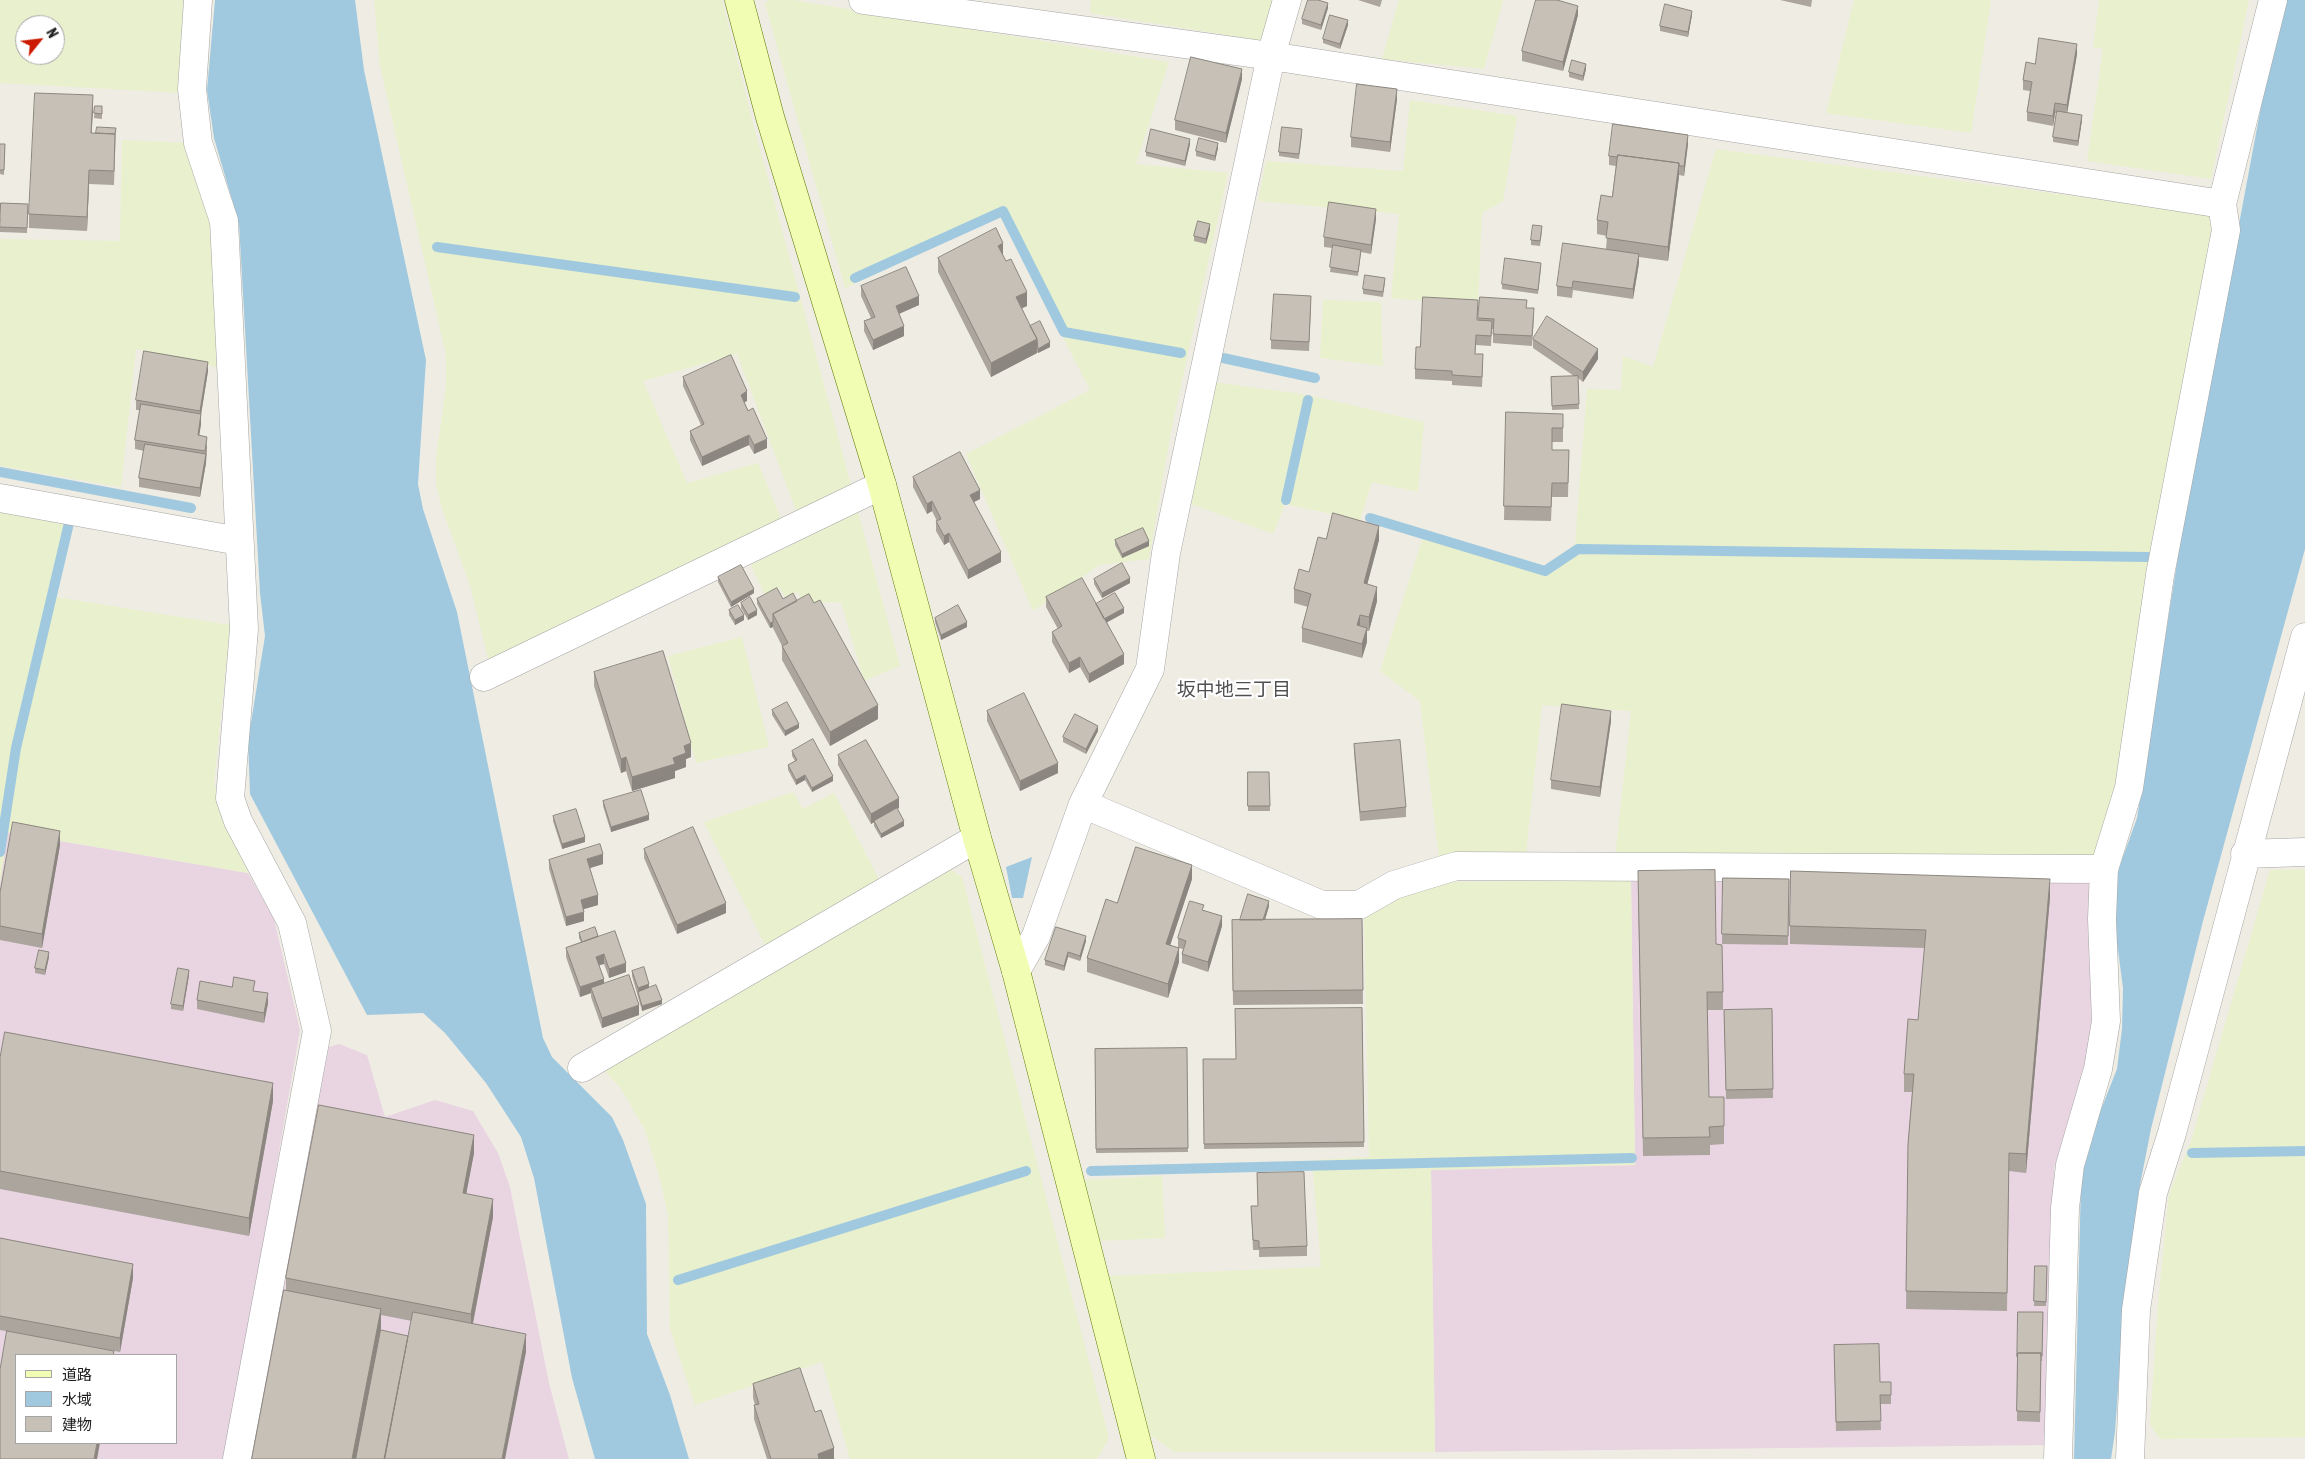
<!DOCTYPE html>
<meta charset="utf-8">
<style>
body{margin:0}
#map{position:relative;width:2305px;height:1459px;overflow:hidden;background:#efede3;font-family:"Asap Condensed","Noto Sans JP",sans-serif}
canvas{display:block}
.legend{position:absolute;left:15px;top:1354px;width:162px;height:90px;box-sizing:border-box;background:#fff;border:1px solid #a5a5a5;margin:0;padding:6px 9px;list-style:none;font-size:15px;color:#1e1e1e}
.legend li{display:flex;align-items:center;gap:10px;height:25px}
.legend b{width:25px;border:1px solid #a5a5a5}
.north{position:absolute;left:15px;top:15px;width:50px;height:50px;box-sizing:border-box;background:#fff;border:1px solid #a5a5a5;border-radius:50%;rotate:61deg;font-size:14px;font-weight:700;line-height:20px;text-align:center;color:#1e1e1e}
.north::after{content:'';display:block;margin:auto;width:18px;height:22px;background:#cb1a00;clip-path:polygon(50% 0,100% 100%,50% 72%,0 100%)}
</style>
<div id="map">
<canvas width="2305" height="1459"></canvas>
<ul class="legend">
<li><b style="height:6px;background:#f0fdb3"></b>道路</li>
<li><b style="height:14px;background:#a0c9e0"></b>水域</li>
<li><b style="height:14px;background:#c7c0b6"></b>建物</li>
</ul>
<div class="north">N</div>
</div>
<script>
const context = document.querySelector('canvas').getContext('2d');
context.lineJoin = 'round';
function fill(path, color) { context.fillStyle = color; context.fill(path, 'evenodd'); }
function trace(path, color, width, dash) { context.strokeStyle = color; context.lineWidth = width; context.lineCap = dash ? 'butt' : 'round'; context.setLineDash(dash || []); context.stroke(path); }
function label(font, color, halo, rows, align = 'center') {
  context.font = font + ' "Asap Condensed","Noto Sans JP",sans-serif'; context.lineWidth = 4.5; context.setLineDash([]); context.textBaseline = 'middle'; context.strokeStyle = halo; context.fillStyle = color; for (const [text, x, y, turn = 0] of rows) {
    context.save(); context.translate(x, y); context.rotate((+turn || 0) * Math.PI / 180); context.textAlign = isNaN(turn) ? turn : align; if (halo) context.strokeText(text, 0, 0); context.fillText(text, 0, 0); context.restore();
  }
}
fill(new Path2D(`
 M7 832 248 873 274 919 300 1030 226 1459H0V884ZM16 1355H176V1443H16Z
 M2097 879 2096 1019 2091 1060 2054 1168 2051 1445 1435 1452 1431 1170 1635 1165 1631 880Z
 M339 1044 367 1055 385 1117 435 1100 473 1111 498 1153 510 1187 549 1383 569 1459H247L329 1047Z`), '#e9d4e2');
fill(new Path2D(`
 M0 0H188L182 93 0 83ZM25 25H55V55H25Z
 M374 0H722L751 116 853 492 800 521 737 354 643 381 687 483 758 463 785 528 489 662 470 585 442 509 436 483V458L446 387V355L380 66Z
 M769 0H793L1169 62 1136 164 1228 173 1172 426 1149 559 1099 565 1033 611 966 454 1090 390 1001 216 845 288 765 4Z
 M1091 0H1275L1264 41 1090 13Z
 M1399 0H1503L1484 69 1382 59Z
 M1854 0H1991L1971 133 1826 113Z
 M2099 0H2249L2211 179 2087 161 2103 49 2093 47Z
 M1410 100 1517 116 1503 201 1482 213 1478 305 1391 298 1399 214 1258 201 1266 161 1403 171Z
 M122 140 188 143 211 223 217 367 136 349 121 487 0 466V239L120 241Z
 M1716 149 2209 214 2219 232 2122 785 2103 852 2091 859 1615 857 1631 711 1542 705 1526 853 1439 858 1420 701 1380 671 1425 531 1545 566 1575 544 1587 389 1621 390 1623 356 1653 367Z
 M1323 300 1381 302 1383 366 1320 358Z
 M1213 382 1308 395 1424 422 1418 492 1372 482 1360 520 1285 504 1273 534 1191 504Z
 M0 509 65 521 50 596 230 625 214 783 225 821 248 873 8 832 0 884Z
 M858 512 900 666 864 681 841 602H802L798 592 785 597 780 588 765 595 751 565Z
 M742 637 769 747 696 763 668 656Z
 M793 792 803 809 834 793 880 881 766 947 704 822Z
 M947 867 962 877 1109 1438 1097 1459H850L822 1362 695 1405 670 1329 668 1215 660 1179 645 1130 622 1090 604 1070Z
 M2305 869V1437L2160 1439 2150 1424 2158 1304 2169 1194 2190 1144 2270 870Z
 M1631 880 1635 1165 1431 1170 1435 1452H1174L1145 1431 1107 1276 1321 1267 1312 1160 1369 1157 1364 913 1406 892 1449 882Z
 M1162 1176 1165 1238 1099 1241 1082 1180Z`), '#e9f0cd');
fill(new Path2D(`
 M215 0H355L364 70 426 360 418 484 423 509 457 612 543 1038 552 1057 612 1117 623 1140 646 1204 647 1334 670 1395 689 1459H595L572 1378 534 1178 521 1137 486 1083 445 1033 423 1013 367 1015 250 794 248 741 265 636 260 593 239 224 214 138 207 90Z
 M2285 0H2305V549L2203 921 2151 1129 2139 1190 2124 1307 2115 1432 2111 1459H2074L2081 1182 2087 1145 2117 1069 2122 1029 2123 988 2112 905 2119 868 2137 818 2184 518 2269 64Z
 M1032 857 1023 898H1012L1006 867Z`), '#a0c9e0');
trace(new Path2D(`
 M437 247 795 297
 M855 278 1003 211 1064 332 1181 353
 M1223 358 1315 378
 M0 472 191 508
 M1286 500 1308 400
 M1370 518 1545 571 1578 549 2148 557
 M0 852 16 748 69 523
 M2192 1153 2305 1151
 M1091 1171 1632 1158
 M678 1280 1026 1171`), '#a0c9e0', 10);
const street = new Path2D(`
 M198 0 192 89 198 143 224 221 244 629 230 798 238 821 292 923 317 1031 237 1459
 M863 0 1271 56 2222 204
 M0 498 239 541
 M484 677 882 485
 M1083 804 1322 905H1359L1394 885 1456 866 2104 869
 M2245 854 2305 852
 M1016 971 1036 936 1083 804 1150 669 1166 553 1271 56 1287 0
 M582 1068 977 838
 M2058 1459 2065 1208 2070 1165 2098 1069 2106 1021 2102 919 2104 869 2129 788 2160 575 2226 230 2222 204 2273 0
 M2130 1459 2136 1310 2153 1193 2172 1133 2305 637`);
const secondary = new Path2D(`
 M739 0 770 117 882 485 977 838 1016 971 1141 1459`);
trace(street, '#a5a5a5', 29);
trace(secondary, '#5c7900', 29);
trace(street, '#fff', 28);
trace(secondary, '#f0fdb3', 28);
fill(new Path2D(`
 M1358 0H1382L1380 7Z
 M1780 0H1812L1811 7Z
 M1328 8 1321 30 1302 24V19Z
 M1578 15 1563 71 1522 61V51Z
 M1692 15 1688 37 1660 31V26Z
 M1348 25 1340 49 1323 43V39Z
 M2077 54 2067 113 2082 120 2078 146 2053 142V137L2057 113H2055L2053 126 2027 121V112L2030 91 2023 90V80L2035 64Z
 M1586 69 1583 81 1569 77V72Z
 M1242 79 1226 143 1175 130V120Z
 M1397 99 1390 152 1351 147V137Z
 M95 106H102V119L94 118Z
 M93 109 91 133H96L116 128 114 185 89 184 87 231 29 228V214Z
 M1302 134 1299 159 1279 156V152Z
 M0 144H5L4 175 0 174Z
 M1190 144 1185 166 1146 156V152Z
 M1688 144 1684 176 1679 175 1668 261 1639 257V263L1633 299 1573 290 1572 298 1557 296V286L1606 249 1607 236 1597 234V220L1612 197 1616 166 1609 165V156Z
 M1218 148 1215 161 1196 156V151Z
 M28 204 27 233 0 232V218Z
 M1376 219 1371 254 1361 252 1358 276 1330 272 1333 248 1324 247V237Z
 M1210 229 1206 244 1194 241V236Z
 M1542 231 1540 246 1531 245V240Z
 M1003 256 1027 306 1022 308 1030 326 1050 347 1038 353 1037 352V353L991 377 938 272V258Z
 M1541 268 1538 294 1502 289V284Z
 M1385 282 1383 297 1363 294V289Z
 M861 286 919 305 899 314 904 336 873 350 864 331V321L871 318 861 296Z
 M1480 297 1527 308 1534 318 1532 346 1493 343V329H1492L1491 346 1476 345 1475 354 1483 364 1482 387 1452 385V381L1415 379V369L1420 347 1478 310 1477 320H1478Z
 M1311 306 1309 351 1271 349V340Z
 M1533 339 1598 359 1583 382 1578 378 1579 409 1552 410 1551 377 1574 376 1533 348Z
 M208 371 201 414V424L199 435 207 446 206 463 200 497 139 487V478L144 451 135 449V440L140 410H136V400Z
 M683 377 747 401 744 402 767 448 754 454 749 445 702 466 690 440V431L701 425 683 386Z
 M1506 412 1563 427V442H1552V450H1569L1568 497H1552L1551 521 1504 520Z
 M913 477 980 499 974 502 1001 562 968 579 949 542 944 545 936 531V521H937L932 511 927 514 913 487Z
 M1326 539 1379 540 1367 584 1377 601 1369 631H1367V642L1362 658 1302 642V628L1308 607 1294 603V589L1309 572Z
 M1115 540 1149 546 1122 558 1115 545Z
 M718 577 754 593 731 607 718 582Z
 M1094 579 1130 583 1102 598 1094 584Z
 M1046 597 1096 604 1124 613 1107 622 1124 664 1089 683 1080 667 1069 673 1052 642V632L1058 629 1046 607Z
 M757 599H783L797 601 878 719 830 746 782 660V646L773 628V627L770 628 757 604Z
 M741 603 757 615 748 620 741 608Z
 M729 610 744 620 735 625 729 615Z
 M935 618 967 627 941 640 935 622Z
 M594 672 691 757 686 759V767L675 771V778L632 791 626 771 621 773 594 686Z
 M772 710 799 728 785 736 772 715Z
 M987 711 1058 773 1020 791 987 721Z
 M1611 721 1600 797 1551 789V780Z
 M1098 731 1086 754 1063 742V737Z
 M1354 744 1406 807V817L1360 821 1354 753Z
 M792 751 833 781 812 792 805 780 796 785 788 770V765L795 761 792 756Z
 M838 755 899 808 897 809 904 826 881 838 874 826V822L871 824 838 765Z
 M1248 772 1270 806V811H1248Z
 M603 801 649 820 611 832 603 806Z
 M553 816 585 842 562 849 553 821Z
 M60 845 42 948 0 940V893Z
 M644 849 726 913 677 934 644 858Z
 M549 860 603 864 590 868 598 905 583 909 584 921 566 926 549 869Z
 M1723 878 1789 879 1788 945 1722 944Z
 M1192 879 1170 945 1178 948V938L1204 910 1222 926 1208 972 1182 963V954L1183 949 1179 948V962L1168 998 1087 972V958L1117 903Z
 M1638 889 1716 944 1723 992V1010H1707L1709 1097H1724V1144L1710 1145V1155L1643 1156Z
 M2050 897 2026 1173 2009 1171 2007 1311 1906 1309 1908 1144 1912 1092H1904V1074L1918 1020 1925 948 1790 944V926Z
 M1269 906 1265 920 1362 919 1363 1004 1233 1005 1232 920H1240Z
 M579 933 598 936 626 972 609 978 604 964 599 965 604 983 639 1015 602 1028 591 997V993L580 997 566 957V948L581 942 579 938Z
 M1086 941 1080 961 1068 957 1064 971 1045 965V960Z
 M49 957 45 975 35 973V968Z
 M632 971 649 988 662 1004 642 1011 632 976Z
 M189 975 183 1011 171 1009V1004Z
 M255 991 268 1003 264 1023 197 1009V1000Z
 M1362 1008 1364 1147 1204 1149 1203 1059H1236Z
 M1772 1009 1773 1098 1726 1099 1724 1010Z
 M1187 1048 1188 1152 1096 1153 1095 1049Z
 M0 1058 273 1101 249 1236 0 1189Z
 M474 1153 466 1193 493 1217 473 1324 526 1352 408 1341 412 1321 381 1315V1327L356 1459H252L286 1291V1278Z
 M1257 1173 1307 1246V1256L1259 1257V1250H1253L1251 1206H1258Z
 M0 1238 133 1278 120 1352 0 1330Z
 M2035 1266H2047L2046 1306H2034Z
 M2043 1312 2042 1361H2041L2040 1422 2017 1421V1356Z
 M1834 1345 1880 1382H1891V1404H1880L1881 1430 1836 1431Z
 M753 1384 815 1412 834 1459H767L754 1419V1405H755L753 1398Z`), '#aba59d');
fill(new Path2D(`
 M1328 3V8L1321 30V25Z
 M1578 6V15L1563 71V62Z
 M1692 11V15L1688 37V32Z
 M1348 20V25L1340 49V44Z
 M2077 44V54L2067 114V105Z
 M1586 64V69L1583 81V76Z
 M1242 69V79L1226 143V133Z
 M1397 89V99L1390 152V142Z
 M93 95V109L91 147V133Z
 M2055 103V113L2053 126V116Z
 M2082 115V120L2078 146V141Z
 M1688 135V144L1684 176V166Z
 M1190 139V144L1185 166V161Z
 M1218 143V148L1215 161V156Z
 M1679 163V177L1668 261V247Z
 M89 170V184L87 231V217Z
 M1376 209V219L1371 254V245Z
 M1210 224V229L1206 244V239Z
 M1003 243V257L998 246Z
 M1639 254V263L1633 299V289Z
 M1027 292V306L1016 311V297Z
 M919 296V305L896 315V306Z
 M904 326V336L873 350V340Z
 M1037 339V353L991 377V363Z
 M1050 342V347L1038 353V349Z
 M1598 349V359L1583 382V372Z
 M208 362V371L200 421V411Z
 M747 391V401L741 404V395Z
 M201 414V424L198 444V435Z
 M749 435V445L702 466V457Z
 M207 437 206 463 200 497V488L205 457Z
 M767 439V448L754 454V445Z
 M980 490V499L970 504V495Z
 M932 501V511L927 514V504Z
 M1379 526V540L1364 597V583Z
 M949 533V542L944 545V536Z
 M1149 541V546L1122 558V554Z
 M1001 552V562L968 579V570Z
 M1130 578V583L1102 598V593Z
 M1377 587V601L1369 631V617Z
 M754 589V593L731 607V602Z
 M1124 608V613L1104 624V619Z
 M757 610V615L748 620V615Z
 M744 615V620L735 625V620Z
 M1360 615V629L1357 625Z
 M773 622V627L770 628V623Z
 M967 622V627L941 640V635Z
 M1367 628V642L1362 658V644Z
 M1124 654V664L1089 683V674Z
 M1080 657V667L1069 673V663Z
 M878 705V719L830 746V732Z
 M1611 711V721L1600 797V787Z
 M799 724V728L785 736V731Z
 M1098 726V731L1086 754V749Z
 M691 743V757L686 759V767L675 771V778L632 791V777L673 758 684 746Z
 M626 757V771L621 773V759Z
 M1058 763V773L1020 791V781Z
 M805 775V780L796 785V780Z
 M833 776V781L812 792V788Z
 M899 798V808L871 824V814Z
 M649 815V820L611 832V827Z
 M904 821V826L881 838V834Z
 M60 831V845L42 948V934Z
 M585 837V842L562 849V844Z
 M603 854V864L587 869V859Z
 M1192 865V879L1166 958V944Z
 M2050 879V897L2026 1173V1154Z
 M598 895V905L581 910V900Z
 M1269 901V906L1263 926V922Z
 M726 903V913L677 934V925Z
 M584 912V921L566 926V917Z
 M1222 916V926L1208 972V962Z
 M1086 936V941L1080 961V956Z
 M1179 948V962L1168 998V984Z
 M49 952V957L45 975V970Z
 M1068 952V957L1064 971V966Z
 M604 954V964L596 966V957Z
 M626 963V972L609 978V969Z
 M189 970V975L183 1011V1006Z
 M604 979V989L591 988V993L580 997V987Z
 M649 984V989L638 993V988Z
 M268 993V1003L264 1023V1013Z
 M662 1000V1004L642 1011V1006Z
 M639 1005V1015L602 1028V1018Z
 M273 1083V1101L249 1236V1218Z
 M474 1135V1153L463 1211V1193Z
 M493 1199V1217L471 1332V1314Z
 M133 1264V1278L120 1352V1338Z
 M381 1309V1327L356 1459H352Z
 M526 1334V1352L505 1459H502Z
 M408 1336V1345L386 1459H384Z
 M97 1443H100L97 1459H94Z
 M834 1448V1459H818V1454Z`), '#8b867f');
const building = new Path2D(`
 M1308 0H1318L1328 3 1321 25 1302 19Z
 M1536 0H1557L1578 6 1563 62 1522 51Z
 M1665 4 1692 11 1688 32 1660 26Z
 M1330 15 1348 20 1340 44 1323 39Z
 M2039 38 2077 44 2067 105 2055 103 2053 116 2027 112 2032 82 2023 80 2026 62 2035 64Z
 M1191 57 1242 69 1226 133 1175 120Z
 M1572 60 1586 64 1583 76 1569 72Z
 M1357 84 1397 89 1390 142 1351 137Z
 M35 93 93 95 91 133 115 134 114 171 89 170 87 217 29 214Z
 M95 106H102V114L94 113Z
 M2057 111 2082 115 2078 141 2053 137Z
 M1613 124 1688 135 1684 166H1679V163L1618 155 1617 157 1609 156Z
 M97 127 116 128 115 134 96 133Z
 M1282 127 1302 129 1299 154 1279 152Z
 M1151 129 1190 139 1185 161 1146 152Z
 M1199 138 1218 143 1215 156 1196 151Z
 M0 144H5L4 170H0Z
 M1618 155 1679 163 1668 247 1606 238 1608 222 1597 220 1601 195 1612 197Z
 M1329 202 1376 209 1371 245 1324 237Z
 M1 203 28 204 27 228 0 227Z
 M1198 221 1210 224 1206 239 1194 236Z
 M1533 225 1542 226 1540 241 1531 240Z
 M996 228 1003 243 998 246 1006 261 1011 259 1027 292 1016 297 1037 339 991 363 938 258Z
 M1563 243 1639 254 1633 289 1573 281 1572 288 1557 286Z
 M1333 245 1361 250 1358 272 1330 267Z
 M1505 258 1541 263 1538 290 1502 284Z
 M906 267 919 296 896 306 904 326 873 340 864 321 875 317 861 286Z
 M1365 275 1385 278 1383 292 1363 289Z
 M1274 294 1311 296 1309 342 1271 340Z
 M1423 297 1478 300 1477 320 1492 321 1491 336 1476 335 1475 354H1483L1482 377 1452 375V371L1415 369 1416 347H1420Z
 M1480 297 1527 300 1526 308H1534L1532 336 1493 334 1494 319 1478 318Z
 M1547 316 1598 349 1583 372 1533 339Z
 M1040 321 1050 342 1038 349 1037 339 1030 326Z
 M144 351 208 362 200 411 136 400Z
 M731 355 747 391 741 395 748 411 753 408 767 439 754 445 749 435 702 457 690 431 704 424 683 377Z
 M1578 376 1579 404 1552 406 1551 377Z
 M141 404 201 414 198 435 207 437 205 451 135 440Z
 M1506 412 1563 414V428H1552V450H1569L1568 483H1552L1551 507 1504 506Z
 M145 444 206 454 200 488 139 478Z
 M960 452 980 490 970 495 1001 552 968 570 949 533 944 536 936 521 941 519 932 501 927 504 913 477Z
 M1333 513 1379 526 1364 583 1377 587 1369 617 1360 615 1357 625 1367 628 1362 644 1302 628 1311 594 1294 589 1299 569 1309 572 1318 537 1326 539Z
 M1143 528 1149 541 1122 554 1115 540Z
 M1122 563 1130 578 1102 593 1094 579Z
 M741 565 754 589 731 602 718 577Z
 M1082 578 1124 654 1089 674 1080 657 1069 663 1052 632 1062 626 1046 597Z
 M777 588 783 599 793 593 797 601 773 614V622L770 623 757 599Z
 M1115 593 1124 608 1104 619 1096 604Z
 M809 594 814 603 820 600 878 705 830 732 782 646 788 643 773 614Z
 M750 597 757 610 748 615 741 603Z
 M738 605 744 615 735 620 729 610Z
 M958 605 967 622 941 635 935 618Z
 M663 651 691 743 684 746 686 753 673 758 675 764 632 777 626 757 621 759 594 672Z
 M1024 693 1058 763 1020 781 987 711Z
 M787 702 799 724 785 731 772 710Z
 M1562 704 1611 711 1600 787 1551 780Z
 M1075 714 1098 726 1086 749 1063 737Z
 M813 739 833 776 812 788 805 775 796 780 788 765 797 760 792 751Z
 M866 740 899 798 871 814 838 755Z
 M1400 740 1406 807 1360 812 1354 744Z
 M1248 772H1269L1270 806H1248Z
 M641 790 649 815 611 827 603 801Z
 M897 808 904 821 881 834 874 821Z
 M576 809 585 837 562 844 553 816Z
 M13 822 60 831 42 934 0 926V893Z
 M693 827 726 903 677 925 644 849Z
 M600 844 603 854 587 859 598 895 581 900 584 912 566 917 549 860Z
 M1136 847 1192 865 1166 944 1179 948 1168 984 1087 958 1106 899 1117 903Z
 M1715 870 1716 944 1722 945 1723 992H1707L1709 1097H1724V1126L1709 1127 1710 1137 1643 1138 1638 871Z
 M1791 871 2050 879 2026 1154 2009 1153 2007 1293 1906 1291 1908 1144 1914 1074H1904L1908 1019 1918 1020 1926 930 1790 926Z
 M1723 878 1789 879 1788 936 1722 934Z
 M1248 894 1269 901 1263 920H1240Z
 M1190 901 1204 905 1202 910 1222 916 1208 962 1182 954 1186 941 1178 938Z
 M1362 919 1363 990 1233 991 1232 920Z
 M595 927 598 936 582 942 579 933Z
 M1056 927 1086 936 1080 956 1068 952 1064 966 1045 960Z
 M615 931 626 963 609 969 604 954 596 957 604 979 580 987 566 948Z
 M39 950 49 952 45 970 35 968Z
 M644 967 649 984 638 988 632 971Z
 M178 968 189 970 183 1006 171 1004Z
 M629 975 639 1005 602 1018 591 988Z
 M234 977 255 981 253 991 268 993 264 1013 197 1000 200 981 232 987Z
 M656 985 662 1000 642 1006 638 992Z
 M1362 1008 1364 1142 1204 1144 1203 1059H1236L1235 1009Z
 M1772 1009 1773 1089 1726 1090 1724 1010Z
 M5 1032 273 1083 249 1218 0 1171V1058Z
 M1187 1048 1188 1148 1096 1149 1095 1049Z
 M319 1105 474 1135 463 1193 493 1199 471 1314 286 1278Z
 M1304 1172 1307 1246 1259 1248V1241L1253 1240 1251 1206H1258L1257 1173Z
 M0 1238 133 1264 120 1338 0 1316Z
 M2035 1266H2047L2046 1302 2034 1301Z
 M284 1290 381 1309 352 1459H252Z
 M413 1312 526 1334 502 1459H385Z
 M2018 1312H2043L2042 1356H2041V1353H2018L2017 1356Z
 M381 1330 408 1336 384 1459H356Z
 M7 1331 114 1351 113 1355H16V1443H97L94 1459H0V1370Z
 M1879 1344 1880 1382H1891V1395H1880L1881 1421 1836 1422 1834 1345Z
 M2018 1353H2041L2040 1412 2017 1411Z
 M800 1368 815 1412 821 1410 834 1448 818 1454 819 1459H771L754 1405 759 1404 753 1384Z`);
fill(building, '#c7c0b6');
trace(building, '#8b867f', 1);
label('19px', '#515151', '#fff', [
 ["坂中地三丁目",1234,690]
]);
</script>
